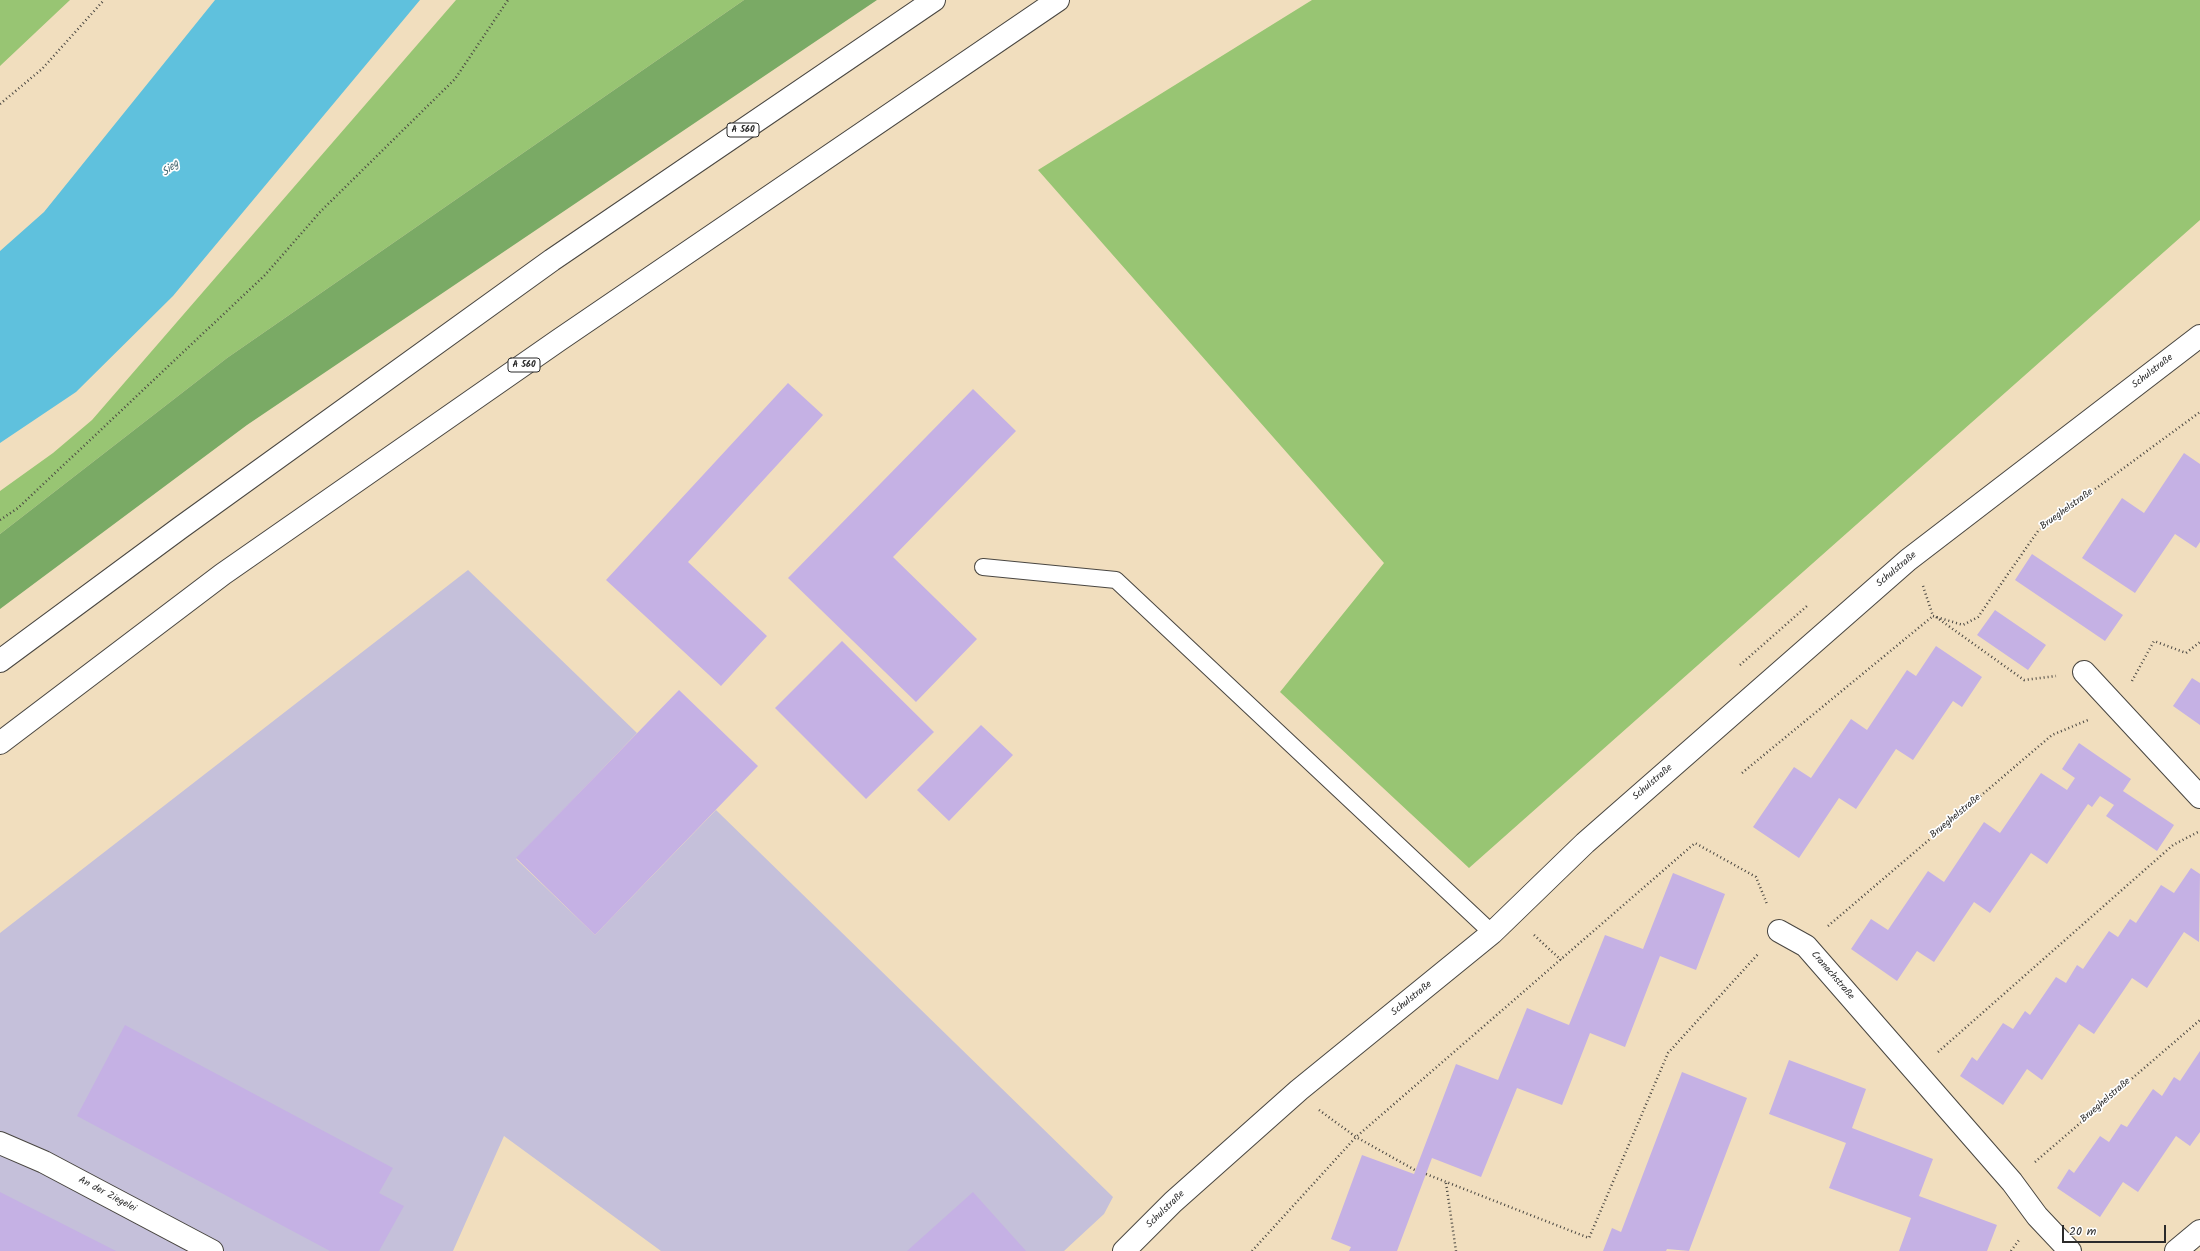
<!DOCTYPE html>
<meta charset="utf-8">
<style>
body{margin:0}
#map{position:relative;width:2200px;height:1251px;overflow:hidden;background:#f1debe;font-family:Kalam,sans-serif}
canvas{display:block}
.scale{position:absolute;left:2062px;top:1225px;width:104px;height:18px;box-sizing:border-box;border:2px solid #2b2b2b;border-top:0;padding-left:5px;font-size:12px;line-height:14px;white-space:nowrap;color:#2b2b2b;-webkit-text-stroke:3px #fff;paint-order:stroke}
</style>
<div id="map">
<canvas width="2200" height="1251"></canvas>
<div class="scale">20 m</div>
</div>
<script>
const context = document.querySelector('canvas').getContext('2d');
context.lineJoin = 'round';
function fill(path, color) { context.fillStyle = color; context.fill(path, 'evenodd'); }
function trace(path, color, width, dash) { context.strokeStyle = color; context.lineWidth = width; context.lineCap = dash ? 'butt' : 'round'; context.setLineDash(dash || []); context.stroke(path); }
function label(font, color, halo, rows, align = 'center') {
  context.font = font + ' Kalam,sans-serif'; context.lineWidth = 3.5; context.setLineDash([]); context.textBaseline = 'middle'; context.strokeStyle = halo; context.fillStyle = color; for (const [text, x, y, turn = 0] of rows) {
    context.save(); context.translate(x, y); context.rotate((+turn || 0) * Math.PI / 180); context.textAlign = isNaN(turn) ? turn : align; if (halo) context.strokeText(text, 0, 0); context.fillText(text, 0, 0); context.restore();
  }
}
fill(new Path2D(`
 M468 570 637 733 516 859 595 935 716 810 1113 1197 1104 1214 1064 1251H661L504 1136 453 1251H0V933Z`), '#c5c0da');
fill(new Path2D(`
 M0 0H70L0 66Z
 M456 0H744L227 358 0 534V491L53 453 92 420Z
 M1312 0H2200V220L1469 868 1280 692 1384 563 1038 170Z`), '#98c573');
fill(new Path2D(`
 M744 0H877L247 425 0 609V534L227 358Z`), '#7aaa65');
fill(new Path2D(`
 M215 0H420L173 296 76 392 0 443V251L44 212Z`), '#5fc1dd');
fill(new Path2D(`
 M788 383 823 415 688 562 767 636 721 686 606 580Z
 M973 389 1016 431 893 557 977 639 916 702 788 578Z
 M2184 453 2200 464V542L2196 548 2175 534 2135 593 2082 558 2122 498 2144 513Z
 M2032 554 2123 615 2105 641 2015 580Z
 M1995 610 2046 645 2028 670 1977 635Z
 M842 641 934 732 866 799 775 708Z
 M1936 646 1982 677 1962 707 1953 701 1913 760 1896 749 1856 809 1839 798 1799 858 1753 827 1794 767 1811 778 1851 719 1867 730 1907 670 1916 676Z
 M2192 678 2200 683V725L2173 706Z
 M679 690 758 766 595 935 516 858Z
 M981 725 1013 755 949 821 917 790Z
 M2079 743 2131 779 2123 791 2174 825 2157 851 2106 816 2114 805 2100 796 2092 807 2088 804 2047 864 2031 853 1990 913 1974 902 1934 962 1917 951 1897 981 1851 949 1871 919 1888 930 1928 871 1944 882 1984 822 2000 833 2041 773 2067 790 2075 778 2062 769Z
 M2191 868 2200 874 2199 942 2184 932 2147 988 2132 978 2094 1034 2079 1024 2042 1080 2027 1069 2003 1105 1960 1076 1972 1057 1977 1061 2003 1023 2013 1029 2025 1011 2030 1015 2056 977 2066 983 2077 965 2083 969 2109 931 2118 937 2130 919 2136 923 2161 885 2174 893Z
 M1673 873 1725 894 1696 970 1660 956 1625 1047 1590 1033 1562 1105 1517 1088 1481 1177 1432 1158 1397 1251H1349L1351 1247 1331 1239 1362 1155 1414 1174 1456 1064 1498 1080 1527 1008 1569 1025 1605 935 1643 949Z
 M125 1025 393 1168 379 1193 404 1206 379 1251H330L77 1116Z
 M2200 1051V1132L2190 1146 2176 1136 2138 1192 2123 1182 2100 1217 2057 1188 2069 1169 2074 1173 2100 1136 2109 1142 2121 1124 2127 1127 2153 1089 2162 1096 2174 1077 2180 1081Z
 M1789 1060 1866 1089 1852 1128 1933 1159 1919 1196 1997 1225 1987 1251H1899L1911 1218 1829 1188 1846 1143 1769 1114Z
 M1682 1072 1747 1098 1689 1251 1667 1249 1666 1251H1603L1612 1228 1621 1232Z
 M0 1192 116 1251H0Z
 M973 1192 1026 1251H907Z`), '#c5b1e4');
const service = new Path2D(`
 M983 567 1116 580 1492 933`);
const minor = new Path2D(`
 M2084 672 2200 797
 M1779 931 1806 946 2012 1182 2037 1216 2070 1251
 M0 1143 44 1162 212 1251
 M2176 1251 2200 1231`);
const tertiary = new Path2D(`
 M1124 1251 1173 1202 1299 1090 1492 933 1585 843 1908 560 2200 336`);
const motorway = new Path2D(`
 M0 661 180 528 552 260 934 0
 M0 743 223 574 559 340 1058 0`);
trace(service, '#494641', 18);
trace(minor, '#494641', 24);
trace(tertiary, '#494641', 24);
trace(motorway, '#494641', 24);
trace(new Path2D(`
 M0 104 42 69 104 0
 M0 520 18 508 265 275 321 211 455 79 508 0
 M1923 586 1933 616
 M1933 616 1963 625 1978 617 2038 531 2200 412
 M1936 617 2024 680 2056 676
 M1740 665 1807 606
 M2132 681 2154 641 2186 653 2200 642
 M1742 773 1933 616
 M1828 926 2052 735 2088 720
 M1534 935 1561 960
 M1938 1052 2173 845 2200 831
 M1319 1110 1356 1137 1415 1170
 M2035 1162 2200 1020
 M1426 1174 1589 1238 1668 1053 1759 953
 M1446 1183 1456 1251
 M1252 1251 1356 1137 1695 843 1756 877 1767 904
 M2011 1251 2019 1240`), '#494641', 2.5, [1, 3]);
trace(service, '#fff', 16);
trace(minor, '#fff', 22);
trace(tertiary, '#fff', 22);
trace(motorway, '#fff', 22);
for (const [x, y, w] of [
 [743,130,32],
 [524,365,32]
]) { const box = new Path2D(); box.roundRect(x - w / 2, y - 7, w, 14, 3); context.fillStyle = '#fff'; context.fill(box); trace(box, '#2b2b2b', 1); }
label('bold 9px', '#2b2b2b', null, [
 ["A 560",743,130],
 ["A 560",524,365]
]);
label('10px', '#2b2b2b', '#fff', [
 ["Schulstraße",2153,372,-38],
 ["Brueghelstraße",2067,510,-36],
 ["Schulstraße",1897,570,-40],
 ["Schulstraße",1653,783,-41],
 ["Brueghelstraße",1956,817,-40],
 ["Cranachstraße",1832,976,49],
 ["Schulstraße",1412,999,-39],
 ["Brueghelstraße",2106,1101,-41],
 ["An der Ziegelei",107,1195,28],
 ["Schulstraße",1166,1210,-44]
]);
label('italic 11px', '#3d6069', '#fff', [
 ["Sieg",171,169,-39]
]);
</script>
